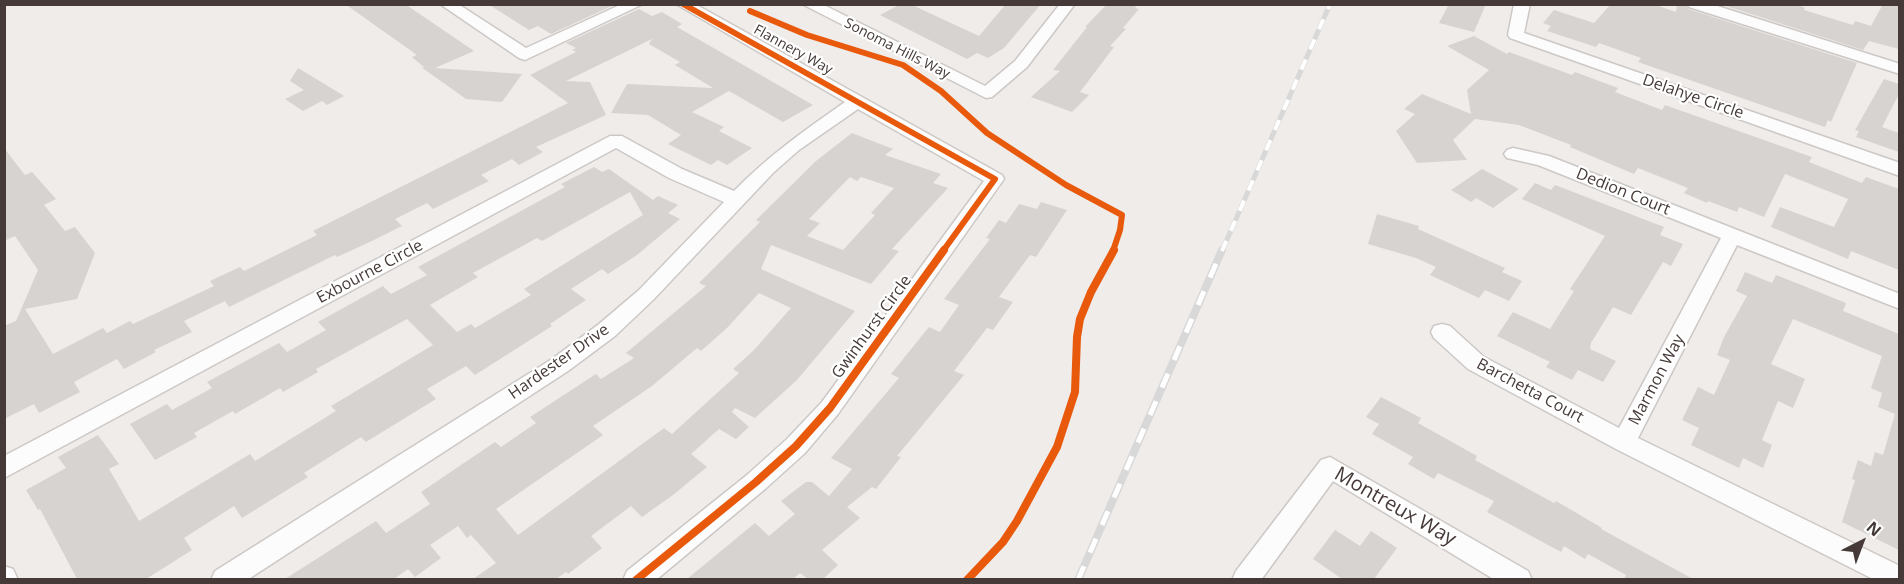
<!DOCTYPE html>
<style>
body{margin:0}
#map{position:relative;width:1904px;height:584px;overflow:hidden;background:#efecea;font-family:"Open Sans",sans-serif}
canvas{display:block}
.frame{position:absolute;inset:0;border:6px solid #453a37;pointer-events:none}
.north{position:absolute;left:1832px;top:512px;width:60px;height:60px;-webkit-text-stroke:4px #fff;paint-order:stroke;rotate:42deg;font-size:16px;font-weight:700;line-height:24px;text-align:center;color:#453a37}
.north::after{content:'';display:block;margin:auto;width:21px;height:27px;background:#453a37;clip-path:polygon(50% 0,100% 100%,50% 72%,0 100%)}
</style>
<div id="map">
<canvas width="1904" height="584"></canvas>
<div class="frame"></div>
<div class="north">N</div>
</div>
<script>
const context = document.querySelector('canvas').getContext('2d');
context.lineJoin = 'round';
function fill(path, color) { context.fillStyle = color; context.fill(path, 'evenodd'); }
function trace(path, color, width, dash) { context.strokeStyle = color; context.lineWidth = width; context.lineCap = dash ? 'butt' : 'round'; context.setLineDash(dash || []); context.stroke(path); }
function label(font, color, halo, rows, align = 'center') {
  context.font = font + ' "Open Sans",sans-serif'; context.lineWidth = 4.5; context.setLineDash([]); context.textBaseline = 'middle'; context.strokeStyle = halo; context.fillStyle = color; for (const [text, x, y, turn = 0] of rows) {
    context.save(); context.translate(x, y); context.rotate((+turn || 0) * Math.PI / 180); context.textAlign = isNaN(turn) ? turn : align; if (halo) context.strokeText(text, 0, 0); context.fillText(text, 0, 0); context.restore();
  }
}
fill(new Path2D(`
 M345 4H405L474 51 435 68 522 74 502 102 466 99 421 67 425 68 412 57 417 55Z
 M488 4H616L551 34 538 26 529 30Z
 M901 4H910L979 36 1006 4H1041L1004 48 988 58 977 53 967 59 880 15Z
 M1107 4H1138L1135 8 1139 9 1123 28 1126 29 1110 46 1114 47 1080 92 1089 95 1072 112 1031 97 1060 71 1053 70 1087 27H1085Z
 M1449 4H1486L1474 32 1439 23Z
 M1611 4H1653L1676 12 1677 4H1685L1688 9 1857 63 1831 122 1828 120 1825 127 1638 62 1641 58 1599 43 1596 47 1547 31 1551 26 1543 23 1554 10 1594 23Z
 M1720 4H1795L1805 8 1804 10 1853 25 1855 21 1871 26 1883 4H1899V49L1869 41 1863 50Z
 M639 9 652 16 662 12 682 24 677 27 813 105 783 122 729 91 692 112 724 127 719 131 752 148 727 165 718 160 711 165 668 144 681 135 648 115 611 113 627 84 713 88 675 65 680 62 649 44 652 39 566 81 590 82 606 115 536 147 543 152 519 165 512 159 481 175 489 181 433 209 427 203 395 219 402 226 374 240 337 257 335 255 229 307 225 301 184 321 192 332 154 350 156 352 124 369 117 359 74 382 80 392 39 413 34 404 4 419V326L16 321 38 270 15 236 4 241V148L25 175 32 172 56 199 44 205 65 231 75 227 95 253 77 299 25 309 53 354 103 328 107 333 130 321 133 324 214 286 210 281 240 267 244 271 317 235 313 231 568 103 530 75 576 52 572 50 576 48 566 43Z
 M1474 36 1507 54 1509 52 1572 75 1575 72 1618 88 1615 92 1662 110 1665 105 1812 157 1809 162 1862 183 1866 177 1899 189V270L1851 251 1848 259 1771 227 1780 207 1834 227 1848 199 1785 174 1764 217 1739 207 1737 212 1708 201 1707 203 1684 193 1688 188 1638 168 1634 174 1570 147 1571 145 1519 125 1475 119 1453 140 1467 160 1417 163 1396 131 1415 114 1404 109 1422 94 1471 114 1467 90 1489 70 1447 46Z
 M298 68 336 91 344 96 327 105 322 101 303 111 285 99 304 90 290 81Z
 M1884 79 1899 84V94L1882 127 1899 133V152L1856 137 1859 131 1855 130Z
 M852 133 893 149 885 155 941 174 933 183 948 188 892 249 899 251 871 284 771 245 761 269 855 311 797 380 755 418 735 408 732 412 749 427 736 439 719 429 691 454 707 467 673 495 642 517 631 506 591 536 602 548 568 574 566 572 556 579H473L496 563 471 535 467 538 458 526 430 545 441 558 415 577 408 569 394 579H285L376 521 386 533 430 504 421 492 495 442 501 447 536 423 530 417 596 374 601 379 634 358 626 353 706 286 699 283 760 222 756 220 816 161ZM850 177 857 181 861 177 894 188 871 213 875 215 843 250 807 236 820 223 809 219ZM759 293 791 308 753 351 733 369 739 373 672 434 664 428 518 535 496 509 603 435 593 426 652 386 697 348 701 351 727 328Z
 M594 167 602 172 609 169 653 200 658 196 678 205 668 213 680 219 637 255 608 274 602 269 571 289 586 300 550 324 552 326 475 375 466 366 427 389 436 399 366 442 361 437 304 473 308 477 242 518 234 506 184 538 192 550 146 579H77L40 509 38 510 26 490 66 468 58 457 98 435 119 464 109 469 139 521 250 454 255 461 336 411 331 406 433 345 407 319 316 369 318 372 283 392 280 388 235 414 233 411 194 433 197 437 155 460 130 424 167 404 172 410 212 388 207 382 279 343 287 352 326 330 318 322 383 286 391 294 427 275 418 267 565 187 561 184ZM630 192 643 215 524 289 531 295 475 328 471 324 457 332 430 305 478 277 473 273 537 238 542 241Z
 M1482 169 1519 189 1493 208 1476 198 1471 202 1451 190Z
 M1535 183 1551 190 1555 185 1664 227 1660 235 1683 244 1671 266 1663 262 1631 315 1613 307 1591 343 1590 349 1616 361 1603 382 1578 370 1572 380 1546 367 1550 362 1497 336 1513 312 1550 329 1574 291 1570 289 1605 236 1522 199Z
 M1041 202 1067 210 1036 257 1030 255 999 297 1013 302 993 330 987 328 954 371 964 375 897 456 901 457 876 489 872 487 847 507 860 518 822 550 838 565 823 579H808L800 573 793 579H687L755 523 769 536 795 514 781 501 806 482H812L829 496 852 469 831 458 899 378 891 374 916 343 929 327 940 332 959 305 944 299 990 239 986 238 999 220 1006 223 1019 204 1037 209Z
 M1377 214 1419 226 1418 229 1505 268 1502 272 1522 281 1509 301 1485 290 1479 298 1430 275 1436 267 1416 258 1368 244Z
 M1745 272 1772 283 1776 275 1799 284 1846 303 1843 311 1899 334V550L1842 522 1855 480 1852 479 1858 460 1871 466 1875 452 1883 455 1895 414 1878 407 1882 393 1871 388 1882 356 1793 319 1771 364 1805 379 1793 408 1778 401 1762 440 1772 445 1763 468 1743 458 1739 468 1691 445 1699 428 1682 420 1698 387 1714 395 1730 360 1717 355 1724 337 1747 296 1736 291Z
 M1381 397 1421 418 1418 423 1477 456 1475 460 1554 503 1556 501 1602 528 1601 529 1693 579H1624L1626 575 1588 554 1585 559 1564 546 1561 552 1487 512 1494 501 1438 473 1434 479 1408 464 1413 457 1372 434 1379 424 1366 417Z
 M1335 530 1360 546 1371 531 1397 548 1374 579H1342L1313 559Z`), '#d7d3d1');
const street = new Path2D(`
 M440 4H458L526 48 622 4H643L525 60 519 58Z
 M676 4H695L1002 175 1004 179 838 414 805 453 765 489 656 580H623L627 571 747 475 787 439 822 402 984 181 858 109 799 150 773 173 653 300 615 336 568 371 247 580H211L215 571 552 359 599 324 639 290 724 202 669 178 616 148 4 478V456L610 136H622L682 169 734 191C768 156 805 130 845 102Z
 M802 4H822L985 86 1015 61 1060 4H1075L1027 67 992 97 986 98Z
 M1514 4H1530L1524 33 1900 163V176L1510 38 1508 35Z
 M1687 4H1711L1900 64V74L1689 7Z
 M1513 148 1549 156 1900 294V309L1737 245 1638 438 1900 566V580H1875L1616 449 1468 369 1434 338 1431 332 1434 326 1442 324 1450 326 1484 357 1619 428 1721 238 1538 165 1507 158 1504 154 1507 150Z
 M1330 457 1528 571 1532 580H1495L1333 481 1261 580H1232L1236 571 1321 460Z
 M4 566 13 569 18 580H4Z`);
trace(street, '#ccc8c6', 3);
fill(street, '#fdfcfc');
const railFar1 = new Path2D(`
 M1222 251 1330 4`);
const rail = new Path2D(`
 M1078 580 1222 250`);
trace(railFar1, '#d9d8d8', 5);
trace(rail, '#d9d8d8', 8);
trace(railFar1, '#fff', 4, [11]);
trace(rail, '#fff', 5, [15]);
trace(new Path2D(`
 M683 4 995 179 943 251
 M750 11 807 35 903 65 941 91 987 133 1066 185 1122 215 1120 230 1113 251`), '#e8590c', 6);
trace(new Path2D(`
 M636 580 756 482 796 446 830 408 944 250
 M967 580 1003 542 1017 521 1057 447 1075 392 1077 337 1080 319 1091 292 1114 250`), '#e8590c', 8);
label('14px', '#453a37', '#fff', [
 ["Sonoma Hills Way",897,49,27],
 ["Flannery Way",793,50,29]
]);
label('16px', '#453a37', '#fff', [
 ["Delahye Circle",1693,97,19],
 ["Dedion Court",1623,192,22],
 ["Exbourne Circle",370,272,-28],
 ["Gwinhurst Circle",872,327,-54],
 ["Hardester Drive",559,362,-35],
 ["Marmon Way",1657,380,-62],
 ["Barchetta Court",1530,391,28]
]);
label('20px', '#453a37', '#fff', [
 ["Montreux Way",1395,507,30]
]);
</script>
